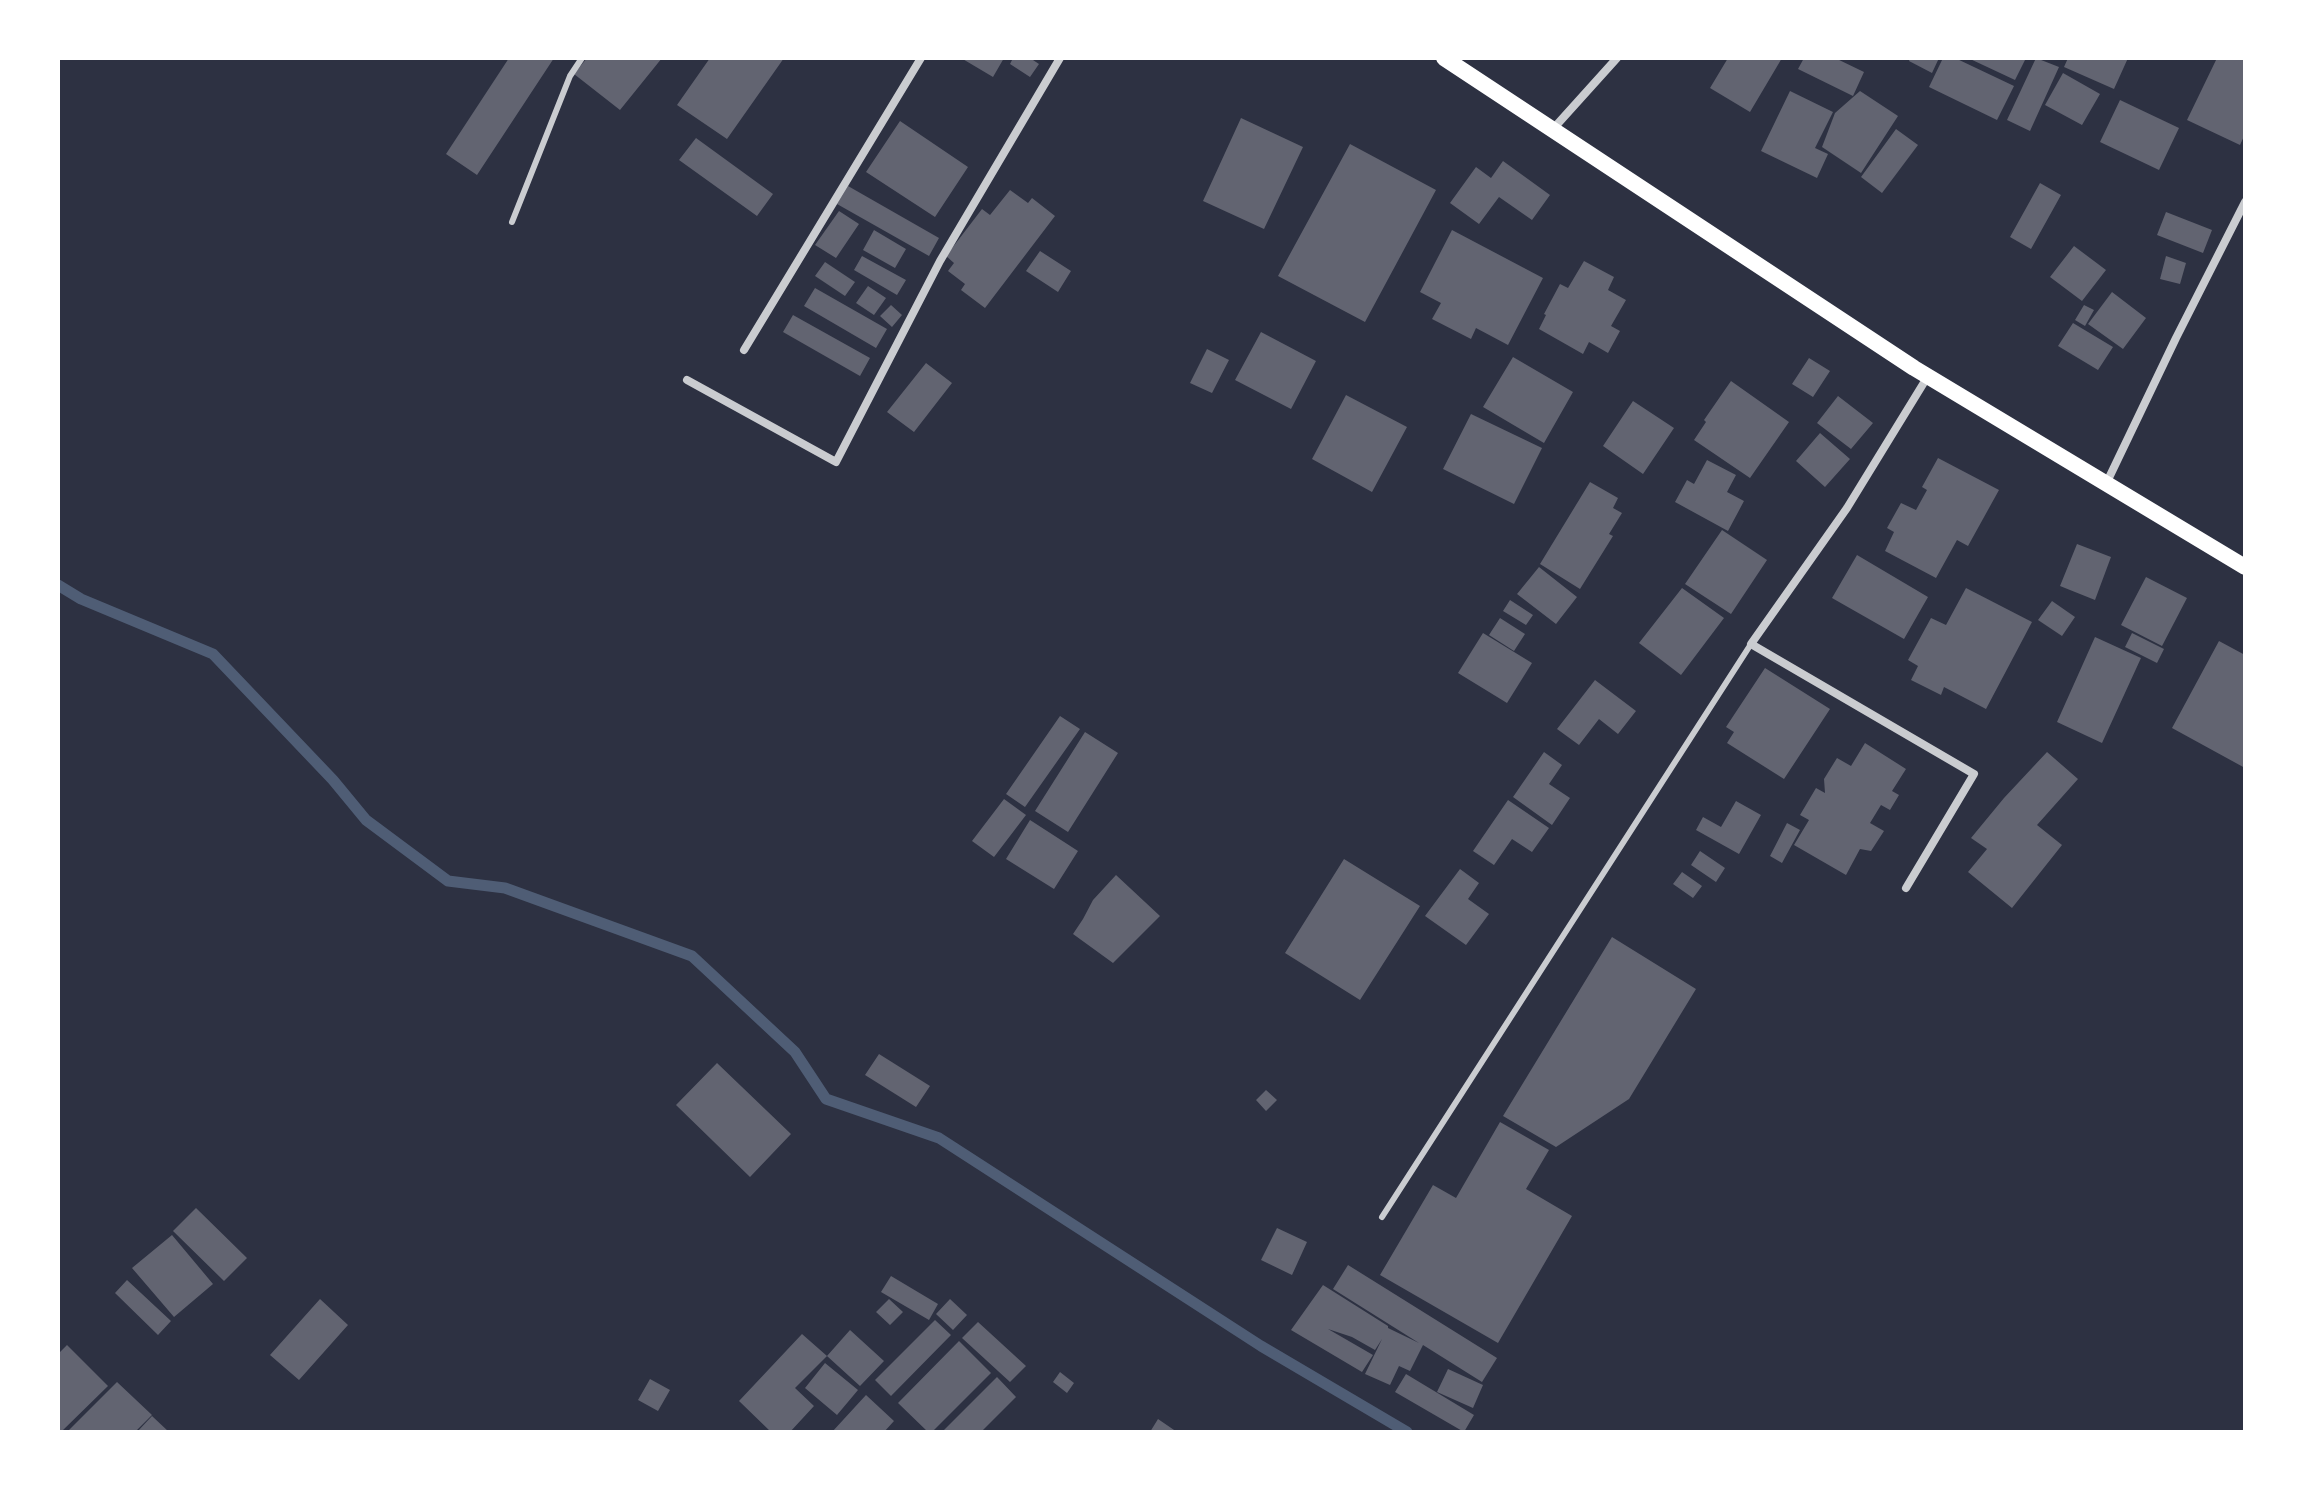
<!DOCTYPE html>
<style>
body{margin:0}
#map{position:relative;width:2303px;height:1490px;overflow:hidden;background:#2d3142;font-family:Manrope,sans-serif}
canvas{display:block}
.frame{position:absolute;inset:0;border:60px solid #fff;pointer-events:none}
</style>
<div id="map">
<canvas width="2303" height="1490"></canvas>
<div class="frame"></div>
</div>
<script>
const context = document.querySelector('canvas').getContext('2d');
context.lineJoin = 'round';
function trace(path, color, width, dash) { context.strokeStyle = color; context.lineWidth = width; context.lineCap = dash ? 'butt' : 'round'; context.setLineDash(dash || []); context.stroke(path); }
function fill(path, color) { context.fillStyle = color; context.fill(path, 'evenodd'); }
trace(new Path2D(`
 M58 585 81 599 213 654 333 780 366 820 448 881 505 888 692 956 795 1052 826 1099 939 1138 1261 1346 1407 1432`), '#4f5d75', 11);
fill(new Path2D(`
 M509 58H554L477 175 446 154Z
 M587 58H662L620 110 574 74Z
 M710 58H784L727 139 677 105Z
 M961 58H1004L993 77Z
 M1013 58H1030L1039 64 1030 77 1010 64Z
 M1728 58H1782L1750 112 1710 88Z
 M1804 58H1835L1864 72 1853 96 1798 69Z
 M1910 58H1939L1932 73 1909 61Z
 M1943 58H1955L2014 86 1997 120 1929 87Z
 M1968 58H2026L2015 80Z
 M2036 58 2059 67 2030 131 2007 120Z
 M2068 58H2128L2114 89 2064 67Z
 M2217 58H2245V134L2240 145 2187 120Z
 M2063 73 2100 94 2082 125 2045 105Z
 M1790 91 1833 112 1815 148 1828 154 1817 178 1761 151Z
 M1860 91 1898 116 1861 173 1822 147 1835 113Z
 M2120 100 2179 128 2159 170 2100 142Z
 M1241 118 1303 147 1264 229 1203 201Z
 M900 121 968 167 935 217 866 172Z
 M1896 129 1918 145 1882 193 1861 177Z
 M696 138 773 194 757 216 679 160Z
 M1350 144 1436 190 1365 322 1278 276Z
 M1503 161 1550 195 1532 220 1499 197 1479 224 1450 203 1476 167 1491 178Z
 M2040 183 2061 195 2031 249 2010 237Z
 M848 186 939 238 929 256 837 204Z
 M1010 190 1028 203 1032 198 1055 216 985 308 961 290 965 284 948 271 954 263 946 256 982 209 990 215Z
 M839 211 859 224 836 258 815 245Z
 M2166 212 2212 230 2203 253 2157 235Z
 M874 230 906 249 895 268 863 250Z
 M1452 230 1543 278 1508 345 1476 328 1471 339 1432 319 1441 303 1420 292Z
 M2074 246 2106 270 2082 301 2050 277Z
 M1040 251 1071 271 1058 292 1026 271Z
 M862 256 906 280 897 295 854 270Z
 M2166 256 2186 263 2180 284 2160 279Z
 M1584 261 1614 277 1608 290 1626 300 1611 326 1620 331 1608 353 1589 342 1583 354 1539 329 1546 315 1544 314 1560 284 1568 288Z
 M825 262 855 282 845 296 815 276Z
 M868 286 886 298 874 315 856 303Z
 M815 288 887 329 876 348 804 306Z
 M2112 292 2146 318 2123 349 2088 324Z
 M891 305 902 315 892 327 880 316Z
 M2084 305 2094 310 2085 326 2075 320Z
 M793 315 870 358 860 376 783 332Z
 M2073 323 2113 347 2098 370 2058 346Z
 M1261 332 1316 361 1291 409 1235 380Z
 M1207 349 1229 360 1212 393 1190 383Z
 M1513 357 1573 392 1544 443 1483 407Z
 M1809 358 1830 371 1813 397 1792 384Z
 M926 363 952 383 914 432 887 412Z
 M1731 381 1789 422 1750 478 1694 440 1706 422 1704 420Z
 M1346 395 1407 427 1372 492 1312 459Z
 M1838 396 1873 423 1851 449 1817 423Z
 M1633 401 1674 428 1643 474 1603 446Z
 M1471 414 1542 448 1514 504 1443 469Z
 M1820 433 1850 459 1825 487 1796 461Z
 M1938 458 1999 490 1968 546 1957 540 1936 578 1885 551 1894 532 1887 528 1901 503 1916 510 1927 490 1922 487Z
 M1707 460 1736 475 1727 492 1744 501 1728 531 1675 502 1687 480 1694 484Z
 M1590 482 1618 498 1613 508 1622 513 1609 534 1613 536 1580 589 1540 564Z
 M1722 530 1767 560 1731 614 1685 584Z
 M2077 544 2111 557 2095 600 2060 586Z
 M1857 555 1928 597 1904 639 1832 598Z
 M1539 567 1577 597 1556 624 1517 594Z
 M2146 577 2187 598 2162 646 2121 625Z
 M1682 588 1724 618 1681 675 1639 643Z
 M1966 588 2032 622 1986 709 1944 687 1941 695 1911 680 1918 666 1908 660 1931 618 1946 625Z
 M1510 600 1533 615 1526 625 1503 611Z
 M2052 601 2075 617 2062 636 2038 620Z
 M1500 618 1525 634 1514 651 1489 635Z
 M1483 633 1532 663 1507 703 1458 673Z
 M2132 633 2164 649 2157 663 2125 647Z
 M2095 637 2141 658 2102 743 2057 722Z
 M2219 641 2245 655V768L2172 728Z
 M1765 668 1830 709 1784 779 1727 743 1734 732 1726 727Z
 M1595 680 1636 711 1618 734 1599 719 1579 745 1557 729Z
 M1060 716 1080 729 1025 807 1006 794Z
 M1085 732 1118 753 1068 832 1035 811Z
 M1865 743 1906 769 1892 791 1899 795 1890 810 1881 805 1870 823 1884 831 1871 851 1860 849 1846 875 1794 845 1809 820 1800 815 1816 788 1825 793 1824 779 1837 758 1851 766Z
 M1544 752 1562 765 1549 784 1570 798 1552 825 1513 797Z
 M2047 752 2078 779 2037 825 2062 845 2012 908 1968 872 1987 849 1971 838 2004 798Z
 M1004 799 1026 815 994 857 972 841Z
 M1508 800 1549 828 1532 852 1512 839 1494 865 1473 851Z
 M1736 801 1761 815 1739 854 1696 830 1703 817 1721 827Z
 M1030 820 1078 851 1054 889 1006 859Z
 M1787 823 1800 830 1782 863 1770 856Z
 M1700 851 1725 868 1716 882 1691 865Z
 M1344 859 1420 906 1360 1000 1285 953Z
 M1460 869 1479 883 1468 899 1489 914 1466 945 1425 916Z
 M1682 872 1702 886 1693 898 1673 884Z
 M1116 875 1160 916 1113 963 1073 934 1083 919 1093 900Z
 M1612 937 1696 989 1629 1099 1556 1147 1503 1116Z
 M879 1054 930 1086 916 1107 865 1075Z
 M717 1063 791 1134 750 1177 676 1105Z
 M1266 1090 1277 1100 1266 1111 1256 1100Z
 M1500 1122 1549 1150 1526 1189 1572 1216 1498 1343 1380 1275 1433 1185 1456 1198Z
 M196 1208 247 1258 224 1281 173 1231Z
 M1277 1228 1307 1242 1292 1275 1261 1260Z
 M172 1235 213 1284 174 1317 132 1268Z
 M1348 1265 1497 1358 1482 1382 1423 1345 1410 1371 1399 1366 1390 1385 1365 1374 1382 1339 1375 1350 1352 1337 1328 1329 1373 1355 1362 1372 1291 1330 1323 1285 1388 1326V1328L1419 1343 1333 1289Z
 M891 1276 938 1304 929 1320 881 1292Z
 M127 1280 171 1321 158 1335 115 1293Z
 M320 1299 348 1325 299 1380 270 1355Z
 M889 1299 903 1312 890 1325 876 1312Z
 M950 1299 967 1315 953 1330 936 1314Z
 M935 1320 951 1335 891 1396 875 1380Z
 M978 1322 1026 1366 1010 1382 962 1338Z
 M850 1330 884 1361 860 1386 827 1356Z
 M802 1334 827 1356 795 1388 814 1406 790 1432H771L739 1401Z
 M959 1341 991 1373 932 1432H928L898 1403Z
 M67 1345 108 1386 61 1432H58V1354Z
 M825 1363 858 1390 837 1415 805 1388Z
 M1448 1369 1483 1385 1473 1408 1437 1392Z
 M1060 1372 1074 1383 1067 1393 1053 1382Z
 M1406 1374 1474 1415 1464 1432 1395 1392Z
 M997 1377 1016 1397 981 1432H942Z
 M650 1379 670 1390 658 1411 638 1400Z
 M117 1382 152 1415 135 1432H67Z
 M866 1395 894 1421 884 1432H832Z
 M152 1416 169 1432H137Z
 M1158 1419 1177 1432H1150Z`), '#626471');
trace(new Path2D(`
 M512 222 570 76 582 58
 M1382 1217 1751 644`), '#caccd0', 6);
trace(new Path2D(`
 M1553 129 1617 58
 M744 350 921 58
 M687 380 836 462 940 261 1060 58
 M2106 484 2176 338 2245 202
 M1906 888 1974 774 1751 644 1847 508 1928 376`), '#caccd0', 8);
trace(new Path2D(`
 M1444 58 1914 368 2245 567`), '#fff', 16);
</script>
